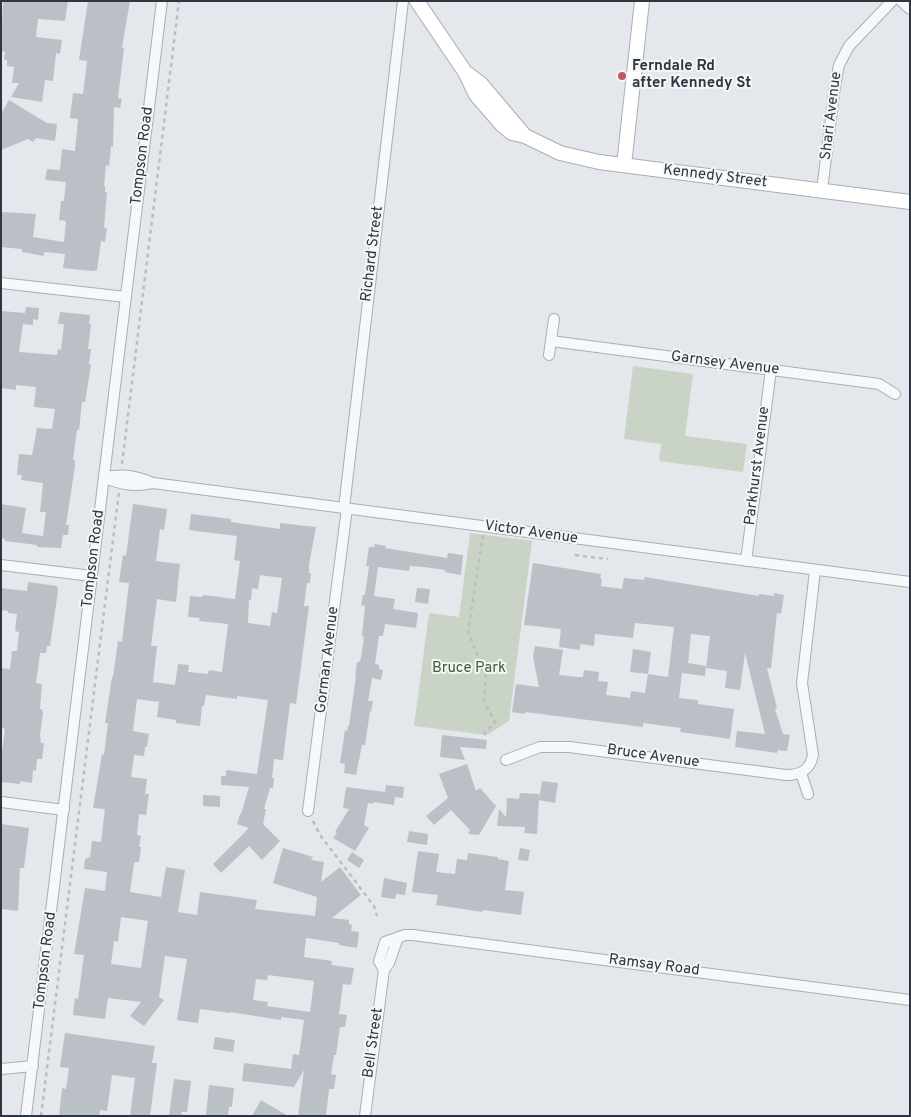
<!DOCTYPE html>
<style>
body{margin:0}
#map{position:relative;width:911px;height:1117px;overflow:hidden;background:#e4e7eb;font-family:Overpass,sans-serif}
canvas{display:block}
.frame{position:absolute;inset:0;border:2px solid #2d3642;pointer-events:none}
</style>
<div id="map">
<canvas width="911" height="1117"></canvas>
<div class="frame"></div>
</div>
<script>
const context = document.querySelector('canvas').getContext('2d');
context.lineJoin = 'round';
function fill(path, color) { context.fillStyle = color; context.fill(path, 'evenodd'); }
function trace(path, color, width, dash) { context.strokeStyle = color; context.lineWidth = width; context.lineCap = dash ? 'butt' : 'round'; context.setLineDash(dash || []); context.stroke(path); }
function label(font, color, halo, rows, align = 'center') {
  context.font = font + ' Overpass,sans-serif'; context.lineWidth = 4; context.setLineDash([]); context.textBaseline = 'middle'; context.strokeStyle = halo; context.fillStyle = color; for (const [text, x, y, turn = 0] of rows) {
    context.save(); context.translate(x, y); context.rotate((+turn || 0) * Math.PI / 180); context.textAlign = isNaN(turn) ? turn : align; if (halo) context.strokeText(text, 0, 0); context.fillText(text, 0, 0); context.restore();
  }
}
fill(new Path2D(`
 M633 366 693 374 685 436 747 444 743 472 659 461 661 444 624 439Z
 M470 533 532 541 509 721 487 735 414 726 429 613 459 617Z`), '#cad4c6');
fill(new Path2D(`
 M3 1H68L65 21 38 19 36 37 62 40 60 54 56 53 53 81 45 80 42 102 11 97 19 83H12L14 67 7 66V60H4L5 52 1 51Z
 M88 1H130L122 47 124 48 118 98 122 99 120 108 114 107 113 147 111 146 109 166 106 165 104 186H105V192H107L104 228H107L105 242 101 241 97 270 92 271 63 268 65 254 44 252V256L22 252V249L1 247V212L36 214 33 237 64 242 66 221 59 220 61 201H64L66 182 45 180 47 169 60 170 62 149 75 151 78 119 70 118 73 93 83 94 87 61 79 60Z
 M9 100 47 123 57 124 55 141 36 138 33 142 28 139 1 150V114Z
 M26 307 39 308 38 320 33 319V325L23 324 19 352 57 355 58 349 61 350 64 324H58L60 312 90 315 89 324H91L88 349H91L89 364 91 365 85 402H82L79 430H77L73 460H75V466L66 525H69L68 535H63L61 548 37 547V545L5 541V539L1 538V504L26 508 22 533 43 536 46 512H40L43 483 21 480 22 475H17L19 454 32 455 37 428 52 429 55 409 34 407 36 387 16 385V390L1 388V311L25 313Z
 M133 504 167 509 164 530 160 529 156 561 180 564 176 602 157 599 151 646H157L153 682 175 685 178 664 189 665 188 672 208 674 209 670 222 672 228 624 199 621 200 618 188 617 190 596 202 597 203 595 235 599 240 561 234 560 237 536 189 530 191 514 231 519V522L280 529V523L316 527 309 564V573H311L310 583H307L304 606H309L296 704 290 703 283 760 274 759 272 778H274L273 788H270L264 809H266L263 824 280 841 262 860 249 846 221 873 213 864 249 828 237 824 240 814H241L249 787 221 785V776H226V770L257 774 268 700 237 696V699L206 695 204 706H202L200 726 176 723V720L157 717 159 702 137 699 133 731 149 734 147 747H145L144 756 134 755 131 777 147 779 145 794H149L146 815 139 814 137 835 141 836 139 847H141L139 862H135L134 864 130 892 161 897 166 867 185 870 178 912 197 915 200 892 257 900 255 909 315 916 317 897 273 883 283 848 313 857 311 860 324 862 321 882 340 867 361 895 332 918 349 920V924L352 925 351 931 359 932 357 948 339 945V943L306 938 304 957 332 961 331 965 354 968 351 985 343 984 339 1014 347 1015 345 1027H340L336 1055H334L331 1074 336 1075 334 1089H329L326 1116H298L304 1070 294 1087 242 1081 244 1063 291 1069 293 1054 299 1055 304 1020 281 1017V1020L230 1012V1013L200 1009 198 1023 177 1020 187 959 165 956 159 997 164 1000 144 1026 130 1016 141 1002 108 998 105 1019 73 1015 75 998 78 999 84 955 74 954 85 888 105 891 107 872 84 869 85 859 90 857 92 841 101 842 105 809 93 808 102 754 104 755 108 723H105L112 677H113L118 641 122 642 129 583 119 582 123 555 126 556ZM260 575 282 578 277 613 272 612 270 626 248 623 249 600H251L252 588 258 589ZM121 917 148 921 141 968 111 964 114 941 118 942ZM268 975 314 981 310 1012 267 1006 268 1002 253 1000 256 979 267 980Z
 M375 544 386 546 385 548 447 558 448 553 463 555 461 575 445 572V570L424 567 410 566 409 571 378 567 374 596 395 599 393 609 418 613 416 628 385 624 383 636H379L375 664 379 665V669L383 670 381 680 372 678 368 701H373L371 712 370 711 365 745H362L356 775 344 773 345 764 340 763 345 730 347 731 348 726H349L356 676H355L357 662H359L361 658 364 637 362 636 365 606 361 605 363 595H365L369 566H366L369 547H374Z
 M533 563 601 574 600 578 602 579 601 586 622 589 624 578 644 580 645 577 759 596V594L774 596V593L784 595 781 614 777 613 771 668H767L777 708 775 709 783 734 790 735 787 751 778 750 777 753 735 747 737 731 765 734 745 653 740 690 725 688 727 671 706 668 710 636 691 634 688 663 706 666 705 676 682 673 679 698 698 700V704L734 709 730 739 680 732 681 728 643 723V727L525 712V714L512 712 516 684 539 687 533 657 535 646 563 650 559 675 578 677H583L584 670 599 672 598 681 608 682 606 695 630 698 631 691 645 693 648 674 668 677 674 627 635 623 633 638 595 634 594 646 580 644V650L559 647 561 629 524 625Z
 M28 582 57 586 58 591 50 646H47L46 653H40L36 683 42 684 40 709H42L43 713 40 735 41 743H44L42 759H37L36 771 33 770 32 783 20 781V784L1 782V760L5 729 1 727V668L10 669 12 651H17L19 632 15 631 17 614 8 613V611L1 610V588L27 591Z
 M417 588 430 589 428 604 415 602Z
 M633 649 651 652 648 674 630 672Z
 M442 735 487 740 486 749 460 747 465 760 440 757Z
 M467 764 476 791 480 788 496 806 479 835 468 834 470 830 451 810 434 825 426 816 448 798 439 774Z
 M542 781 558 783 555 803 539 800 537 834 524 833 525 827 497 826 499 809 506 817 507 798 519 799 520 793 539 794V799Z
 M386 785 404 787 403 798 395 797 394 805 373 802V804L368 803 364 825 369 828 355 851 333 838 337 833 335 832 349 809 343 808 346 787 385 792Z
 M203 795 220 796V807L203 806Z
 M1 824 29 828 24 868H20L18 911 1 909Z
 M409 831 428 834 427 845 407 842Z
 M520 848 530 850 528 861 518 860Z
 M418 851 439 854 436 872 455 874 457 859 467 860 468 853 498 857V859L509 861 505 890 524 892 521 915 483 910V912L436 905 438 895 412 892Z
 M352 852 364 860 359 868 347 860Z
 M384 878 407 883 405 895 396 894 395 899 381 897Z
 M65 1033 155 1046 152 1063H157L150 1116H130L135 1078 112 1075 107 1111 100 1110 99 1116H59L62 1088 66 1089 69 1068 60 1067Z
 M215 1037 235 1040 233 1052 213 1049Z
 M174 1079 191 1081 187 1112H181L183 1116H169Z
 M209 1085 234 1088 232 1107H229L228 1116 206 1115Z
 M261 1100 288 1116H252Z`), '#bbc0c7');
const street = new Path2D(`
 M901 1 910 9
 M822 190 835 86 839 65 849 46 892 1
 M1 283 126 297
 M551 341 879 384 895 394
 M549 355 554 319
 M104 477C124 474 134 475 153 483L910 582
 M105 478C123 485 133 487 153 483
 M344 508 403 1
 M746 561 771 370
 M1 565 92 576
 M506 760 540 747H569L786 775C801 775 810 770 813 755L802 683 815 571
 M801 773 808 794
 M1 802 64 810
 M308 811 347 508
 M384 970 379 961 385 942 405 935H413L910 1000
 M1 1069 33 1066
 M26 1116 162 1
 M365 1116 384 970 389 963 398 937`);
const secondary = new Path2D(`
 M417 1 465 72 476 95 502 125 512 133 525 136 560 153 599 162 910 202
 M468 74 481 84 524 135
 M624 165 642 1`);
trace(street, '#a9aeb5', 12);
trace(secondary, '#a9aeb5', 16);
trace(new Path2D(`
 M122 464 179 1
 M483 535 468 632 486 677 484 700 495 723 485 732 484 737
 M575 555 608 559
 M313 821 320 835 374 906 377 916
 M41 1116 119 492`), '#babec2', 2.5, [4, 4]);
trace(street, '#f6f8f9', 10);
trace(secondary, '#fff', 14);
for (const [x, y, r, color] of [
 [622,76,5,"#c4546b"]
]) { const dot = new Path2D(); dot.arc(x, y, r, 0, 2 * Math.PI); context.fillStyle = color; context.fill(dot); trace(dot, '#f4f6f8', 2); }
label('bold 15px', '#2d3642', '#f4f6f8', [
 ["Ferndale Rd",632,67],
 ["after Kennedy St",632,84]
], 'left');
label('15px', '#2d3642', '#f4f6f8', [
 ["Shari Avenue",832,116,-83],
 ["Tompson Road",143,156,-83],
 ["Kennedy Street",715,177,7],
 ["Richard Street",373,254,-83],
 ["Garnsey Avenue",725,364,7],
 ["Parkhurst Avenue",758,466,-83],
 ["Victor Avenue",531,533,8],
 ["Tompson Road",94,559,-83],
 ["Gorman Avenue",328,660,-83],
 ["Bruce Avenue",653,757,8],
 ["Tompson Road",46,961,-83],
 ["Ramsay Road",654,966,7],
 ["Bell Street",374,1043,-82]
]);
label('15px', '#435c3b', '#f4f6f8', [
 ["Bruce Park",469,669]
]);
</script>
